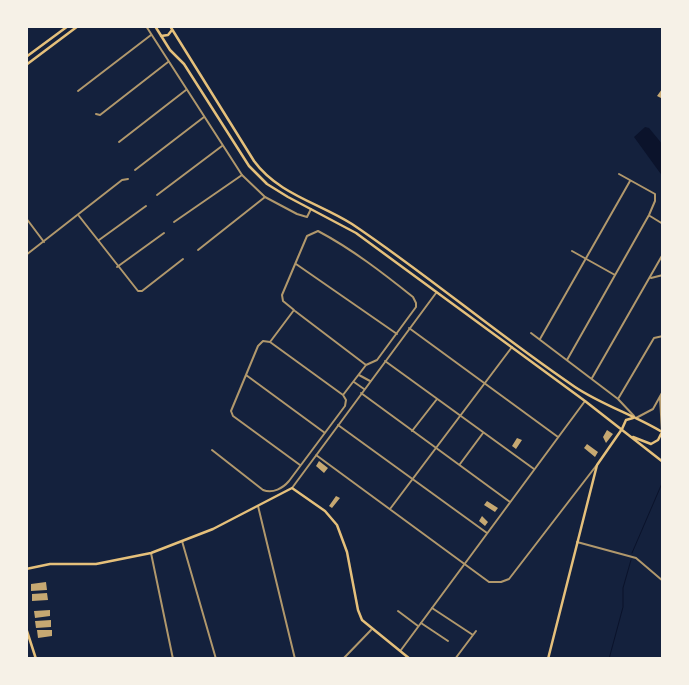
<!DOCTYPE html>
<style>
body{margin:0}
#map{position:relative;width:689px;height:685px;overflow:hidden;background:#14213d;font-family:Karla,sans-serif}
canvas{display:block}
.frame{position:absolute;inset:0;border:28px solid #f6f1e7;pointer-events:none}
</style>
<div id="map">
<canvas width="689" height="685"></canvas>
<div class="frame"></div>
</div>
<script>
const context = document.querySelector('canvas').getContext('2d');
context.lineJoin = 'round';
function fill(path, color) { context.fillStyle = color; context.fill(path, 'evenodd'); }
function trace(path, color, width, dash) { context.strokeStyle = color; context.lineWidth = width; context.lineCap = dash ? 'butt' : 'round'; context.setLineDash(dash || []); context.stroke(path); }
fill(new Path2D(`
 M645 127 649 128 663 145V177L634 137Z`), '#0b132b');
trace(new Path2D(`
 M632 553 663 481
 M609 659 623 607V588L631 560`), '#0b132b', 1);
fill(new Path2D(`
 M662 89 663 90V99L657 96Z
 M607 430 613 434 606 443 603 437Z
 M517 438 522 440 516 449 512 446Z
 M587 444 598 452 595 457 584 448Z
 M319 461 328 468 324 473 316 466Z
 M336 496 340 498 332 508 329 506Z
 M487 501 498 508 495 512 484 505Z
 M482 516 488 522 485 526 479 521Z
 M46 582 47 590 31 591V584Z
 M47 593 48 600 32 601V594Z
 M50 610V616L35 618 34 611Z
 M51 620V627L36 628 35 621Z
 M37 630H52V636L38 638Z`), '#c6a872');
trace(new Path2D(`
 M78 91 151 35
 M96 114 100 115 168 62
 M119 142 186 90
 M135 170 204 117
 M157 195 222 146
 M79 216 138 291H142L183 259
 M650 216 663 224
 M26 218 44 242
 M174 222 242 175
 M99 240 146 206
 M198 250 265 197
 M572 251 615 275
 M26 255 122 180 128 179
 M296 264 397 334
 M117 267 164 233
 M651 278 663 275
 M295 311 366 365
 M409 328 558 437
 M531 333 618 399 634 416
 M540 339 630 181
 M270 342 343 395
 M567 360 649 215 655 201V194L619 174
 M385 361 534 469
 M246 375 325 433
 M359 375 370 381
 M592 378 663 254
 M354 382 364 389
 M361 393 510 502
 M618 399 654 338 663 336
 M338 425 487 533
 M412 431 437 399
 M212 450 263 490C273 494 283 488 289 481L345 406 346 400 343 395 366 365 377 360 416 307V303L413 297C383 273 352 249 318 231L307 236 282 295 283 301 294 310 270 342 263 341 258 346 231 411 233 416 300 465
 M316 455 489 582H501L509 579 596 466
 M460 464 483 433
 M292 488 436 293
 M258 506 295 659
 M390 509 512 347
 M182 541 216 659
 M151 553 173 659
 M432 608 473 635
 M398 611 418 626
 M421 623 448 641
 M343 659 371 630
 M455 659 476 631`), '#b1986c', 2);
trace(new Path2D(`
 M146 26 242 175 265 197 297 214 307 217 311 209
 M660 397 662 432
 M636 418 653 409 663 391
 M577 542 636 558 663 581
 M401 650 585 401`), '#b1986c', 2);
trace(new Path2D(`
 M26 569 50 564H96L151 553 213 529 292 488 325 511 337 525 347 552 358 610 362 620 410 659
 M26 628 36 659
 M548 659 597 465 622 429`), '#e5c07b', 2.5);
trace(new Path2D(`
 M155 26 170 50 184 64 249 166 267 184 288 197 356 233 585 401 663 462
 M170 26 254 161C278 194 319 203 352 224 428 275 498 335 575 387 602 405 634 415 662 432L663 436
 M161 36 168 35 172 30
 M26 57 68 26
 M26 65 78 26
 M622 429 626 420 633 418
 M633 437 651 444 658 440 661 434`), '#e5c07b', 2.5);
</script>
